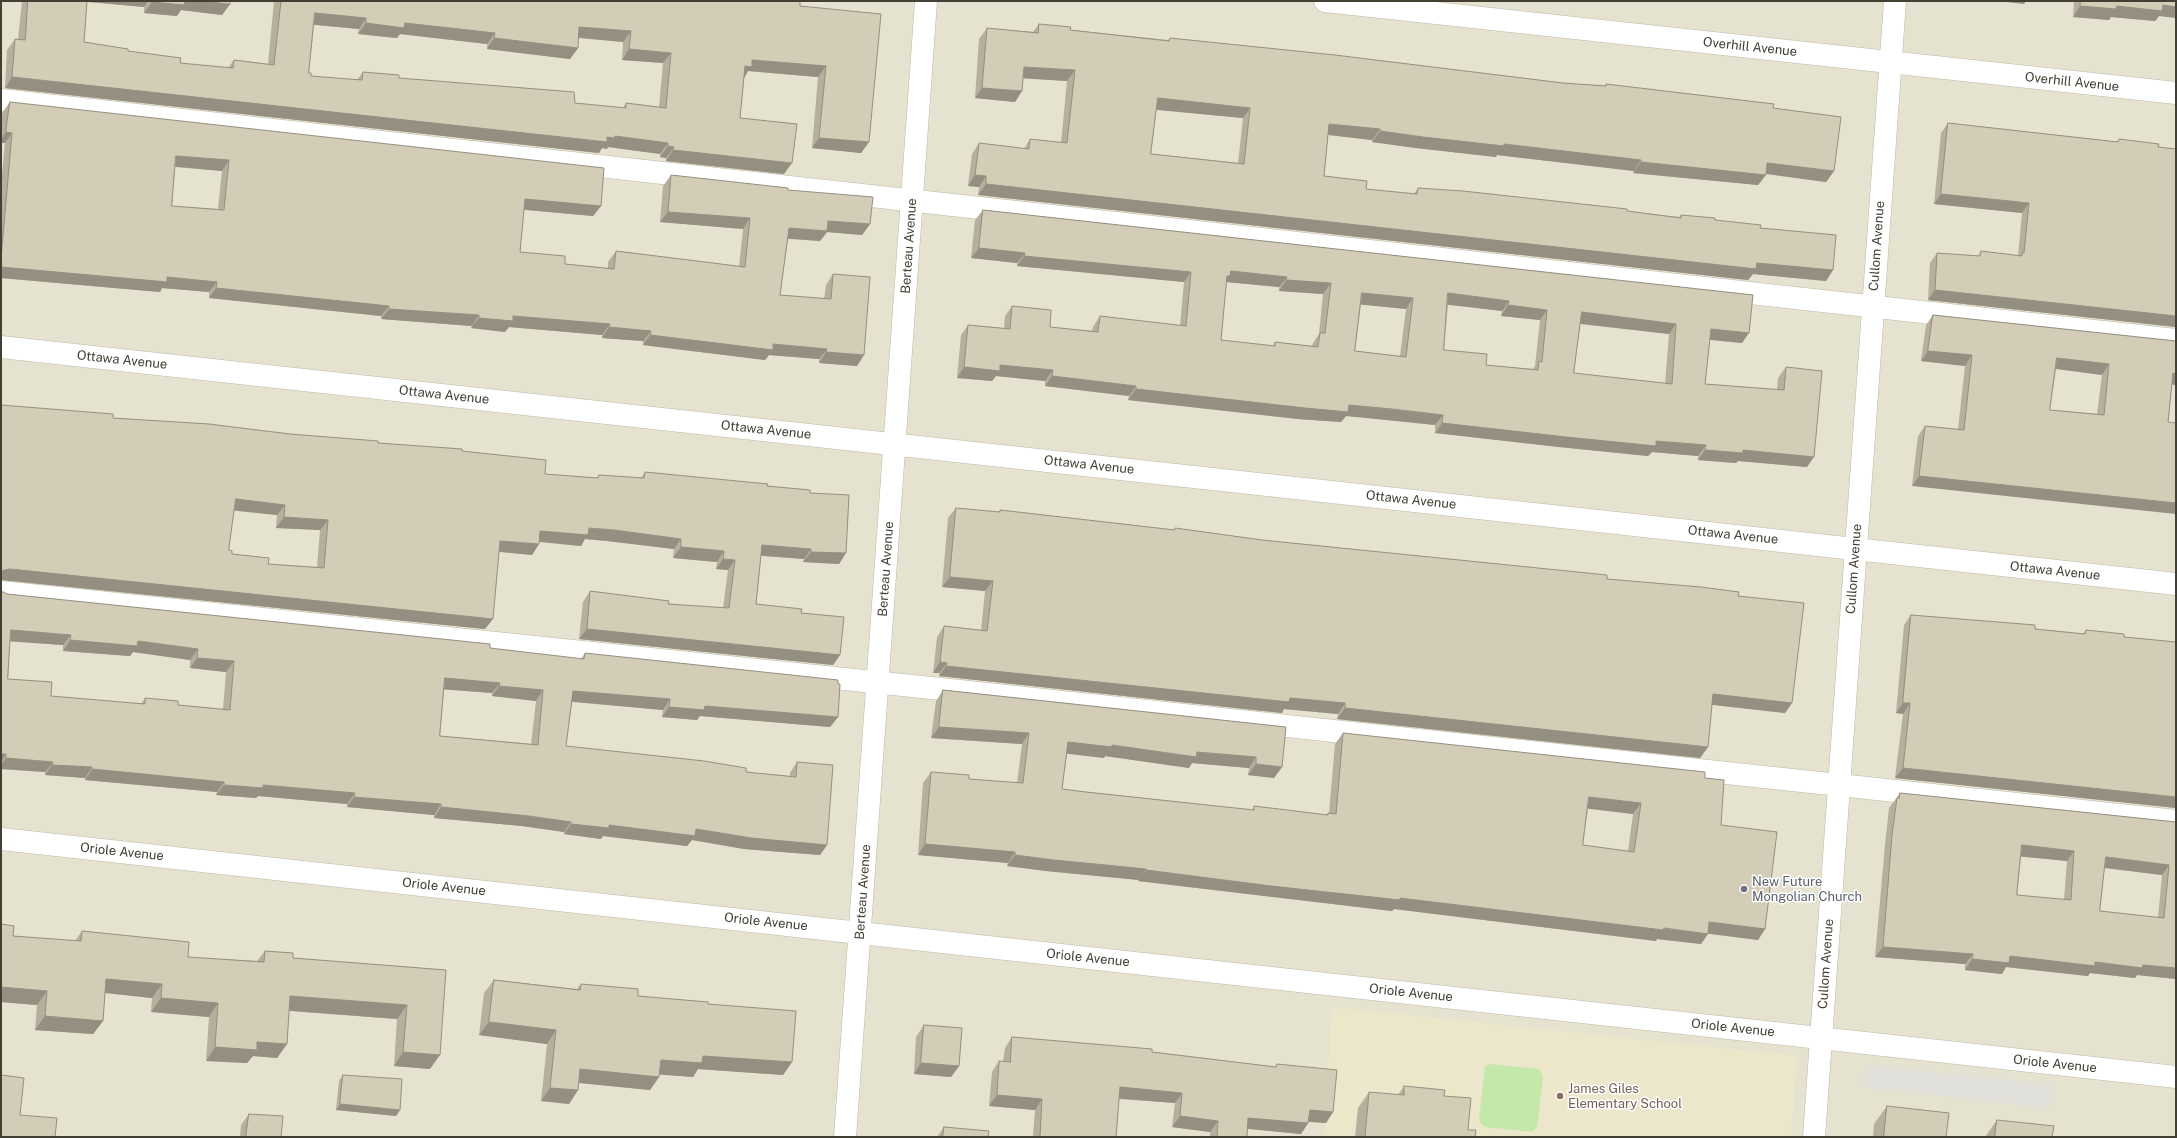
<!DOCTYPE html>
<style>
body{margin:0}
#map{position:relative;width:2177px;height:1138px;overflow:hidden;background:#f2efe2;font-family:"Public Sans",sans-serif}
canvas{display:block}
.frame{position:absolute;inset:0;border:2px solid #433f33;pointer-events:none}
</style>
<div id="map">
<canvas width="2177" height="1138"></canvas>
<div class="frame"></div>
</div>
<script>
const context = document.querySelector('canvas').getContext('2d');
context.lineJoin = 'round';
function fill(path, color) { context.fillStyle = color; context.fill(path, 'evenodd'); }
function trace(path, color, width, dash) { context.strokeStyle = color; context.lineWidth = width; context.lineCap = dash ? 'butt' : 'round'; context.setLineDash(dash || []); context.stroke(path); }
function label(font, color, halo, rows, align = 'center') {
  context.font = font + ' "Public Sans",sans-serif'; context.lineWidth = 3; context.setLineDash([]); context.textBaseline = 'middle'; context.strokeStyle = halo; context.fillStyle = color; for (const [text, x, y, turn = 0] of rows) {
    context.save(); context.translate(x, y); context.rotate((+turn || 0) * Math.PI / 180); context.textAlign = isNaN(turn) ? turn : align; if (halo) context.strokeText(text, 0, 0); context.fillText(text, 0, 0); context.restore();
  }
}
fill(new Path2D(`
 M1 1H2176V1137H1Z`), '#e6e2d0');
fill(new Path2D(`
 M1332 1007 1797 1056 1791 1137H1324Z`), '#ece7cb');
fill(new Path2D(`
 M1489 1064 1539 1069 1543 1076 1537 1127 1532 1132 1485 1127 1479 1121 1485 1067Z`), '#c4e8a9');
fill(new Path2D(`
 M1866 1065 2052 1084 2049 1108 1863 1087Z`), '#e2e0db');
const minor = new Path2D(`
 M1325 1 2176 93
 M1 100 2176 340
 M1 347 2176 584
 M1 592 922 687 2176 821
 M1 839 2176 1077
 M845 1137 926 1
 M1814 1137 1895 1`);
trace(minor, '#bdb8a5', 23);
trace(minor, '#fff', 22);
fill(new Path2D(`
 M22 1H230V4L222 15 181 10 177 16 144 13V7L87 2 84 42 180 63 228 68 234 60 268 64 274 1H800V6L869 142 861 153 812 148 818 77 748 71 744 78 740 118 784 174 666 161V158L660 157V154L608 147 607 149 602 148 599 153 5 88 7 50 15 39H18ZM314 25 359 29 358 34 397 38 400 34 487 44V49L570 59 578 48V38L623 42 622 60 663 63 659 107 626 103 623 108 575 103 399 78 363 72 357 80 311 76 309 73Z
 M2074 1H2176L2159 16 2155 21 2111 17 2109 20 2073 17Z
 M1039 24 1070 30 1168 40 1170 38 1563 83 1605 86 1606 84 1773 108 1834 171 1826 182 1766 174 1758 185 1633 173 1634 171 1497 155 1496 157 1416 148 1372 142V140L1328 135 1324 176 1366 189 1414 194 1418 188 1679 217 1681 215 1760 228 1833 270 1826 281 1753 274 1748 280 978 195 979 187 968 186 972 154 979 143 1024 149 1030 139 1061 143 1067 81 1023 78 1022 91 1015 102 975 98 979 39 987 28 1033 32ZM1156 110 1243 118 1238 163 1151 154Z
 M10 102 601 206 593 216 524 210 520 252 565 264 608 268V262L616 251 739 267 743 229 660 222 663 186 671 175 788 190 870 224 862 235 827 232 820 241 788 239 780 295 824 299 826 285 833 274 857 366 819 363V359L769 355 765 360 643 345V341L602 338V335L509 327 505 332 471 328 472 326 381 319V316L209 298V292L162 288 160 292 1 278V185L5 143H1V124L2 113ZM175 167 222 171 218 209 172 206Z
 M1948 123 2117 142 2119 139 2158 147 2176 149V327L1928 300 1930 263 1937 253 1978 256 1981 251 2018 256 2022 213 1934 204 1941 133Z
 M983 210 1753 295 1742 343 1710 340 1705 384 1777 390 1778 378 1786 367 1807 467 1738 461 1736 463 1698 460V456L1652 452 1648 456 1559 447 1435 433V425L1385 419 1346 416 1341 422 1298 419 1128 400 1129 396 1045 386V381L996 376 992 381 957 378 961 335 968 325 1004 328 1005 316 1012 306 1050 327 1092 331 1093 327 1100 316 1180 326 1184 282 1017 266V263L971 258 975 220ZM1226 282 1279 287V291L1323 294 1319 334 1313 343 1312 346 1275 342 1273 346 1221 340ZM1361 304 1406 309 1400 356 1355 351ZM1448 304 1502 311 1501 316 1540 320 1535 366 1533 369 1486 365 1444 350ZM1580 324 1669 334 1665 384 1574 373Z
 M1933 315 2176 341V385L2172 384 2168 422 1912 486 1918 436 1925 426 1958 429 1965 366 1921 361 1926 325ZM2056 369 2102 375 2097 414 2050 410Z
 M113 418 290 434 462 451 545 474 596 478 599 475 641 478 645 472 767 486 810 493 846 553 839 564 803 562 804 559 761 556 756 604 801 613 840 655 833 665 579 639 583 602 590 591 668 604 723 608 728 570 716 569 717 562 673 558 674 549 607 541 585 539 581 546 539 542V544L532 555 499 552 485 629 2 580ZM234 510 277 515 276 528 320 530 317 567 268 564 232 554 229 550Z
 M956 508 999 512 1000 510 1174 530 1175 528 1262 540 1607 579 1738 596 1792 703 1785 713 1712 705 1708 747 1700 758 1337 719 1338 714 1284 709 1282 713 939 676V673H933L937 637 944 626 981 630 985 591 942 587 948 518Z
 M1 591 7 594 581 659 585 653 838 684V717L830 727 700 716 697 720 662 717 663 710 572 702 566 746 746 772 790 776V773L797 762 827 845 820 855 744 849 692 840 687 846 603 836 601 839 564 834V832L522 826 434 818V815L347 807V804L258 796 256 798 216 795 217 792 85 780V778L45 775V772L1 769ZM10 641 63 645V651L130 656 133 652 190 660V668L226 672 223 709 178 705 145 698 141 704 51 696 8 679ZM444 689 492 693V696L536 701 531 744 440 736Z
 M1911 615 2083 634 2086 630 2124 637 2176 642V808L1895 778 1903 714 1896 713 1904 625Z
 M943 690 1286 727 1282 767 1274 778 1248 775 1249 768 1192 763 1189 768 1105 756 1104 758 1067 753 1062 789 1086 792 1252 810 1254 806 1327 815 1328 813H1329L1335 744 1343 733 1705 778 1721 825 1765 929 1758 940 1708 933 1701 944 1657 939 1656 941 1394 909 1392 911 1264 896 1138 881 1139 880 1046 871 1007 866 1008 863 918 855 923 783 931 772 969 779 1017 783 1022 744 931 738 936 701ZM1588 808 1633 814 1628 851 1583 845Z
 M1900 793 2176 822V979L2137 975 2135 978 2090 973 2088 976 2006 967 2002 974 1965 970V964L1875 957 1885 845 1889 808ZM2021 856 2067 861 2064 900 2017 895ZM2104 868 2162 875 2158 918 2100 911Z
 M82 931 188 957 257 961 265 951 293 958 446 970 430 1069 394 1066 397 1019 289 1011 287 1044 277 1058 253 1056 247 1063 206 1061 209 1017 151 1012 152 998 105 993 103 1021 93 1034 35 1030 37 1005 1 1002 13 936 75 941Z
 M494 980 577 989 581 984 638 996 708 1004 792 1062 783 1075 698 1069 693 1077 659 1074V1077L650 1090 579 1083 578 1090 569 1104 541 1101 547 1044 479 1035 484 993Z
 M924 1025 959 1066 951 1077 914 1074 916 1037Z
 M1012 1037 1152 1052 1275 1067 1277 1064 1333 1112 1326 1123 1309 1122 1301 1134 1247 1129V1137H1210V1132L1172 1127 1175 1103 1119 1099 1116 1137H1033L1035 1110 989 1106 992 1072 999 1061 1003 1062 1005 1048Z
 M343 1075 400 1110 396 1116 336 1110 339 1081Z
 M1404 1086 1444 1096 1468 1130 1475 1137H1355L1358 1108 1369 1092 1398 1095Z
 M1887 1106 1946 1137H1873L1874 1124Z
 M249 1114 281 1137H240L241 1125Z
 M1997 1120 2052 1137H1985Z
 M944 1127 988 1137H937Z`), '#b5af9d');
fill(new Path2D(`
 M80 1H148L144 7Z
 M183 1H203L230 4 222 15 181 10 177 16 144 13 152 2Z
 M1971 1H1984L1983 2Z
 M1998 1H2026L2024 4Z
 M2163 5 2176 7V18L2159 16 2155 21 2111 17 2109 20 2073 17 2080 6Z
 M315 13 366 18 359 29 308 24Z
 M366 23H405L495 33 487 44 400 34 397 38 358 34Z
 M579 27 631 31 623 42 572 37Z
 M494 38 578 48 570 59 487 49Z
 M629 49 671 53 663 63 622 60Z
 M752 60 826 66 818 77 748 71 744 78 737 77 745 66Z
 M1024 67 1075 70 1067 81 1017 78Z
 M12 77 607 137 615 136 668 143 660 154 608 147 607 149 602 148 599 153 5 88Z
 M982 88 1022 91 1015 102 975 98Z
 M1158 98 1250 108 1243 118 1150 109Z
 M1329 124 1380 129 1372 140 1321 134Z
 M1380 131 1504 144 1641 160 1634 171 1497 155 1496 157 1416 148 1372 142Z
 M6 132 12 133 5 143H1V140Z
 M819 138 869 142 861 153 812 148Z
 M668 146 674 147 666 158 660 157Z
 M673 150 792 163 784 174 666 161Z
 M176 156 229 160 222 171 168 166Z
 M1641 162 1766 175 1758 185 1633 173Z
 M1767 163 1834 171 1826 182 1760 173Z
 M975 175 986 176 979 187 968 186Z
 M986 184 1757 263 1833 270 1826 281 1753 274 1748 280 978 195Z
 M1941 194 2029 203 2022 213 1934 204Z
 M525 199 601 206 593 216 518 209Z
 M668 212 750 218 743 229 660 222Z
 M828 221 870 224 862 235 827 232 820 241 782 238 789 228Z
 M979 248 1025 253 1017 263 971 258Z
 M1024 256 1191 272 1184 282 1017 266Z
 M1 267 167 277 217 282 209 292 162 288 160 292 1 278Z
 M1231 271 1287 277 1279 287 1226 282 1227 276Z
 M1286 280 1331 283 1323 294 1279 291Z
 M216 288 389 306 381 316 209 298Z
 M1935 290 2176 316V327L1928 300Z
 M1362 293 1413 298 1406 309 1355 304Z
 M1448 293 1509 301 1502 311 1441 304Z
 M1508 305 1547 310 1540 320 1501 316Z
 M389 309 479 315 472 326 381 319Z
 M1582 312 1676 324 1669 334 1574 323Z
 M513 316 610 324 602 335 509 327 505 332 471 328 479 318Z
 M609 327 651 331 643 341 602 338Z
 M1711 329 1749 333 1742 343 1703 339Z
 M650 335 773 344 827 349 819 359 769 355 765 360 643 345Z
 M1928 351 1972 355 1965 366 1921 361Z
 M826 352 864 355 857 366 819 363Z
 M2057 358 2109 364 2102 375 2050 368Z
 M1000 365 1053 370 1045 381 996 376 992 381 957 378 964 367Z
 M2173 373 2176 374V385L2166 384Z
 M1052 376 1136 386 1129 396 1045 386Z
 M1136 389 1349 405 1443 415 1435 425 1346 416 1341 422 1298 419 1128 400Z
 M1442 423 1656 441 1706 445 1698 456 1652 452 1648 456 1559 447 1435 433Z
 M1705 450H1743L1814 457 1807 467 1738 461 1736 463 1698 460Z
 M1919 476 2176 503V514L1912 486Z
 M236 499 285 505 277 515 228 510Z
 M284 517 328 520 320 530 276 528Z
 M589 528 614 530 681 539 674 549 607 541 585 539 581 546 533 541 540 531Z
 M500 541 539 544 532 555 492 551Z
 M762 545 811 549 804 559 754 555Z
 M681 547 724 551 717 562 673 558Z
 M811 552 846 553 839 564 803 562Z
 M723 559 735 560 728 570 716 569Z
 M10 569 493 619 485 629 1 580V572L4 570Z
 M950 577 993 581 985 591 942 587Z
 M587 629 840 655 833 665 579 639Z
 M11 630 71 635 63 645 4 641Z
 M70 640 138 641 198 649 190 660 133 652 130 656 63 651Z
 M197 658 234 661 226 672 190 668Z
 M940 662 947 663 939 673H933Z
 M946 666 1290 698 1345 703 1338 714 1284 709 1282 713 939 676Z
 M445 678 500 683 492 693 438 689Z
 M499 686 543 690 536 701 492 696Z
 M573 691 670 699 663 710 566 701Z
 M1713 694 1792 703 1785 713 1706 704Z
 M1903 703H1910L1903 714 1896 713Z
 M705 706 838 717 830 727 700 716 697 720 662 717 669 707Z
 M1345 708 1708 747 1700 758 1337 719Z
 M939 727 1029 733 1022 744 931 738Z
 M1068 742 1197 752 1256 757 1249 768 1192 763 1189 768 1105 756 1104 758 1060 753Z
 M1 754H6L1 762Z
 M6 758 53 762 45 772 1 769V765Z
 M1256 764 1282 767 1274 778 1248 775Z
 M52 765 92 767 85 778 45 775Z
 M1903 768 2176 797V808L1895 778Z
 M92 769 224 782 217 792 85 780Z
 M224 785H263L355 793 347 804 258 796 256 798 216 795Z
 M354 797 441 804 434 815 347 807Z
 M1589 797 1641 803 1633 814 1582 808Z
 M441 807 529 816 571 822 564 832 522 826 434 818Z
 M571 824 609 825 696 829 827 845 820 855 744 849 692 840 687 846 603 836 601 839 564 834Z
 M925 844 1015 852 1008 863 918 855Z
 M2022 845 2074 851 2067 861 2015 856Z
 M1015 855 1146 869 1139 880 1046 871 1007 866Z
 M2106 857 2169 865 2162 875 2098 867Z
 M1146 870 1400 898 1708 934 1701 944 1657 939 1656 941 1394 909 1392 911 1138 881Z
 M1709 922 1765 929 1758 940 1702 933Z
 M1883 947 1973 954 1965 964 1875 957Z
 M2010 956 2095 962 2143 965 2176 968V979L2137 975 2135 978 2090 973 2088 976 2006 967 2002 974 1965 970 1972 959Z
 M106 979 162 984 152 998 97 992Z
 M1 987 47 991 37 1005 1 1002Z
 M290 996 407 1005 397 1019 281 1010Z
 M161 998 218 1003 209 1017 151 1012Z
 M45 1016 103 1021 93 1034 35 1030Z
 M489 1022 556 1030 547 1044 479 1035Z
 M257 1042 287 1044 277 1058 253 1056 247 1063 206 1061 215 1047Z
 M403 1052 440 1055 430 1069 394 1066Z
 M703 1056 792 1062 783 1075 698 1069 693 1077 652 1074 661 1060Z
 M921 1063 959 1066 951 1077 914 1074Z
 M580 1069 659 1077 650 1090 570 1082Z
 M1120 1087 1182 1093 1175 1103 1113 1098Z
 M550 1088 578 1090 569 1104 541 1101Z
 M997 1095 1042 1099 1035 1110 989 1106Z
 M340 1104 400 1110 396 1116 336 1110Z
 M1310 1110 1333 1112 1326 1123 1302 1121Z
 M1180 1116 1218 1121 1210 1132 1172 1127Z
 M1248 1118 1308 1123 1301 1134 1241 1128Z`), '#948f80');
const building = new Path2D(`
 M28 1H87L84 42 128 49V51L181 58 180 63 233 68 234 60 274 65 281 1H800V6L881 14 869 142 819 138 826 66 752 60V67L745 66 740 118 797 124 792 163 673 150 674 147 668 146V143L615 136V138L607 137V142L12 77 15 39 25 40ZM315 13 366 18V23L404 28 405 23 495 33 494 38 578 48 579 27 631 31 629 49 671 53 666 108 626 103V108L575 103 574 92 399 78V75L363 72 362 80 311 76V73H309Z
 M152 1H185L184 5 152 2Z
 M203 1H230V4Z
 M2081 1H2176V7L2163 5 2162 11 2117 6 2116 9 2080 6Z
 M1039 24 1071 27 1070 30 1169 41 1170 38 1335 55 1563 83 1606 86V84L1774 104 1773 108 1841 117 1834 171 1767 163 1766 175 1641 162V160L1504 144V146L1423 137 1380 131V129L1329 124 1324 176 1367 181 1366 189 1417 194 1418 188 1463 191 1627 209V211L1681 218V215L1715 218V220L1761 225 1760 228 1836 235 1833 270 1757 263 1756 269 986 184V176L975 175 979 143 1029 149 1030 139 1067 143 1075 70 1024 67 1022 91 982 88 987 28 1038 33ZM1158 98 1250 108 1244 164 1151 154Z
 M10 102 604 168 601 206 525 199 520 252 565 256V264L614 269 616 251 745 267 750 218 668 212 671 175 788 188V190L873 197 870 224 828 221 827 231 789 228 780 295 831 299 833 274 870 277 864 355 826 352 827 349 773 344V350L650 335 651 331 609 327 610 324 513 316V321L479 318V315L389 309V306L216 288 217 282 167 277V282L1 267V259L12 133 6 132ZM176 156 229 160 224 210 172 206Z
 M1948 123 2118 142 2119 139 2159 144 2158 147 2176 149V316L1935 290 1937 253 1980 256 1981 251 2022 256V253H2024L2029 203 1941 194Z
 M983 210 1753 295 1749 333 1711 329 1705 384 1784 390 1786 367 1822 371 1814 457 1743 450V453L1705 450 1706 445 1656 441V446L1566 437 1442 423 1443 415 1392 409 1349 405 1348 412 1305 408 1136 389V386L1052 376 1053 370 1000 365V371L964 367 968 325 1010 329 1012 306 1051 310 1050 327 1098 332 1100 316 1186 326 1191 272 1024 256 1025 253 979 248ZM1231 271 1287 277 1286 280 1331 283 1325 333H1320L1318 347 1275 342V346L1221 340 1227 276H1230ZM1362 293 1413 298 1406 357 1355 351ZM1448 293 1509 301 1508 305 1547 310 1542 362 1539 361 1538 370 1486 365 1487 354 1444 350ZM1582 312 1676 324 1672 384 1574 373Z
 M1933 315 2176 341V374L2173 373 2168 422 2176 423V503L1919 476 1925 426 1964 430 1972 355 1928 351ZM2057 358 2109 364 2104 415 2050 410Z
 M1 405 113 414V418L209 424 290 434 378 441V443L462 449V451L546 460 545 474 598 478 599 475 644 478 645 472 768 484 767 486 810 490V493L849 495 846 553 811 552V549L762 545 756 604 802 609 801 613 844 617 840 655 587 629 590 591 669 601 668 604 729 608 735 560 723 559 724 551 681 547V539L614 530 589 528 588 535 540 531 539 544 500 541 493 619 10 569 4 570 1 572ZM236 499 285 505 284 517 328 520 324 568 268 564 269 558 232 554V551L229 550Z
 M956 508 1000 512V510L1175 530V528L1262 540 1607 575V579L1701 587 1739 592 1738 596 1804 603 1792 703 1713 694 1708 747 1345 708V703L1290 698 1289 702 946 666 947 663 940 662 944 626 987 631 993 581 950 577Z
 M1 591 7 594 490 644V648L584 659 585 653 838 680V684H840L838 717 705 706 704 710 669 707 670 699 573 691 566 746 704 761 746 768V772L796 777 797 762 833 765 827 845 751 838 696 829 695 836 609 825V828L571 824V822L529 816 441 807V804L354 797 355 793 263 785V788L224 785V782L92 769V767L52 765 53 762 6 758V754H1ZM11 630 71 635 70 640 137 646 138 641 198 649 197 658 234 661 230 710 178 705V701L145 698V704L51 696 52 682 8 679ZM445 678 500 683 499 686 543 690 538 745 440 736Z
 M1911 615 2035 625V629L2085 634 2086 630 2124 634V637L2176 642V797L1903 768 1910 703H1903Z
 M943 690 1286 727 1282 767 1256 764V757L1197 752 1196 757 1112 745V747L1068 742 1062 789 1086 792 1254 810V806L1328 815V813L1336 814 1343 733 1705 772V778L1724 780 1721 825 1777 832 1765 929 1709 922 1708 934 1664 928 1663 930 1400 898V900L1271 886 1146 870V869L1054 860 1015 855V852L925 844 931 772 969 775V779L1023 783 1029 733 939 727ZM1589 797 1641 803 1634 852 1583 845Z
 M1900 793 2176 822V968L2143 965 2142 968 2095 962V966L2010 956 2009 963 1972 959 1973 954 1883 947 1892 835 1897 798H1899ZM2022 845 2074 851 2071 900 2017 895ZM2106 857 2169 865 2164 918 2100 911Z
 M1 924 14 926 13 936 81 941 82 931 189 942 188 957 264 962 265 951 293 953V958L446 970 440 1055 403 1052 407 1005 290 996 287 1044 257 1042V1050L215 1047 218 1003 161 998 162 984 106 979 103 1021 45 1016 47 991 1 987Z
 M494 980 580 990 581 984 638 989V996L708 1002V1004L796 1011 792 1062 703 1056 702 1063 661 1060 659 1077 580 1069 578 1090 550 1088 556 1030 489 1022Z
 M924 1025 962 1028 959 1066 921 1063Z
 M1012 1037 1152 1049V1052L1276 1067 1277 1064 1337 1070 1333 1112 1310 1110 1308 1123 1248 1118 1247 1137H1217L1218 1121 1180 1116 1182 1093 1120 1087 1116 1137H1040L1042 1099 997 1095 999 1061 1010 1062Z
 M1 1075 24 1078 20 1115 57 1118 55 1137H1Z
 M343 1075 402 1079 400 1110 340 1104Z
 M1404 1086 1445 1090 1444 1096 1471 1098 1468 1130H1476L1475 1137H1365L1369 1092 1404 1095Z
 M1887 1106 1949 1113 1946 1137H1884Z
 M249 1114 283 1116 281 1137H246Z
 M1997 1120 2054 1126 2052 1137H1995Z
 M944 1127 989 1131 988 1137H943Z`);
fill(building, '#d3ccb7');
trace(building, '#948f80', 1);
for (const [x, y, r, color] of [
 [1744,889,4,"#6b7280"],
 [1560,1096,4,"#8d6e63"]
]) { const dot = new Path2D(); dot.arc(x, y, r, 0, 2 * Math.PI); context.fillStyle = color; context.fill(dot); trace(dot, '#fff', 1.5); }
label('13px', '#433f33', '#fff', [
 ["Overhill Avenue",1750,47,6],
 ["Overhill Avenue",2072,82,6],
 ["Berteau Avenue",909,246,-86],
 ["Cullom Avenue",1877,246,-86],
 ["Ottawa Avenue",122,360,6],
 ["Ottawa Avenue",444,395,6],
 ["Ottawa Avenue",766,430,6],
 ["Ottawa Avenue",1089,465,6],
 ["Ottawa Avenue",1411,500,6],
 ["Ottawa Avenue",1733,535,6],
 ["Berteau Avenue",886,569,-86],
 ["Cullom Avenue",1854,569,-86],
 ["Ottawa Avenue",2055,571,6],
 ["Oriole Avenue",122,852,6],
 ["Oriole Avenue",444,887,6],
 ["Berteau Avenue",863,892,-86],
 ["Oriole Avenue",766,922,6],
 ["Oriole Avenue",1088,958,6],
 ["Cullom Avenue",1826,964,-86],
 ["Oriole Avenue",1411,993,6],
 ["Oriole Avenue",1733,1028,6],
 ["Oriole Avenue",2055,1064,6]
]);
label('13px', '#5b616d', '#fff', [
 ["New Future",1752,882],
 ["Mongolian Church",1752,897]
], 'left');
label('13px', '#785e54', '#fff', [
 ["James Giles",1568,1089],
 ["Elementary School",1568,1104]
], 'left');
</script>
